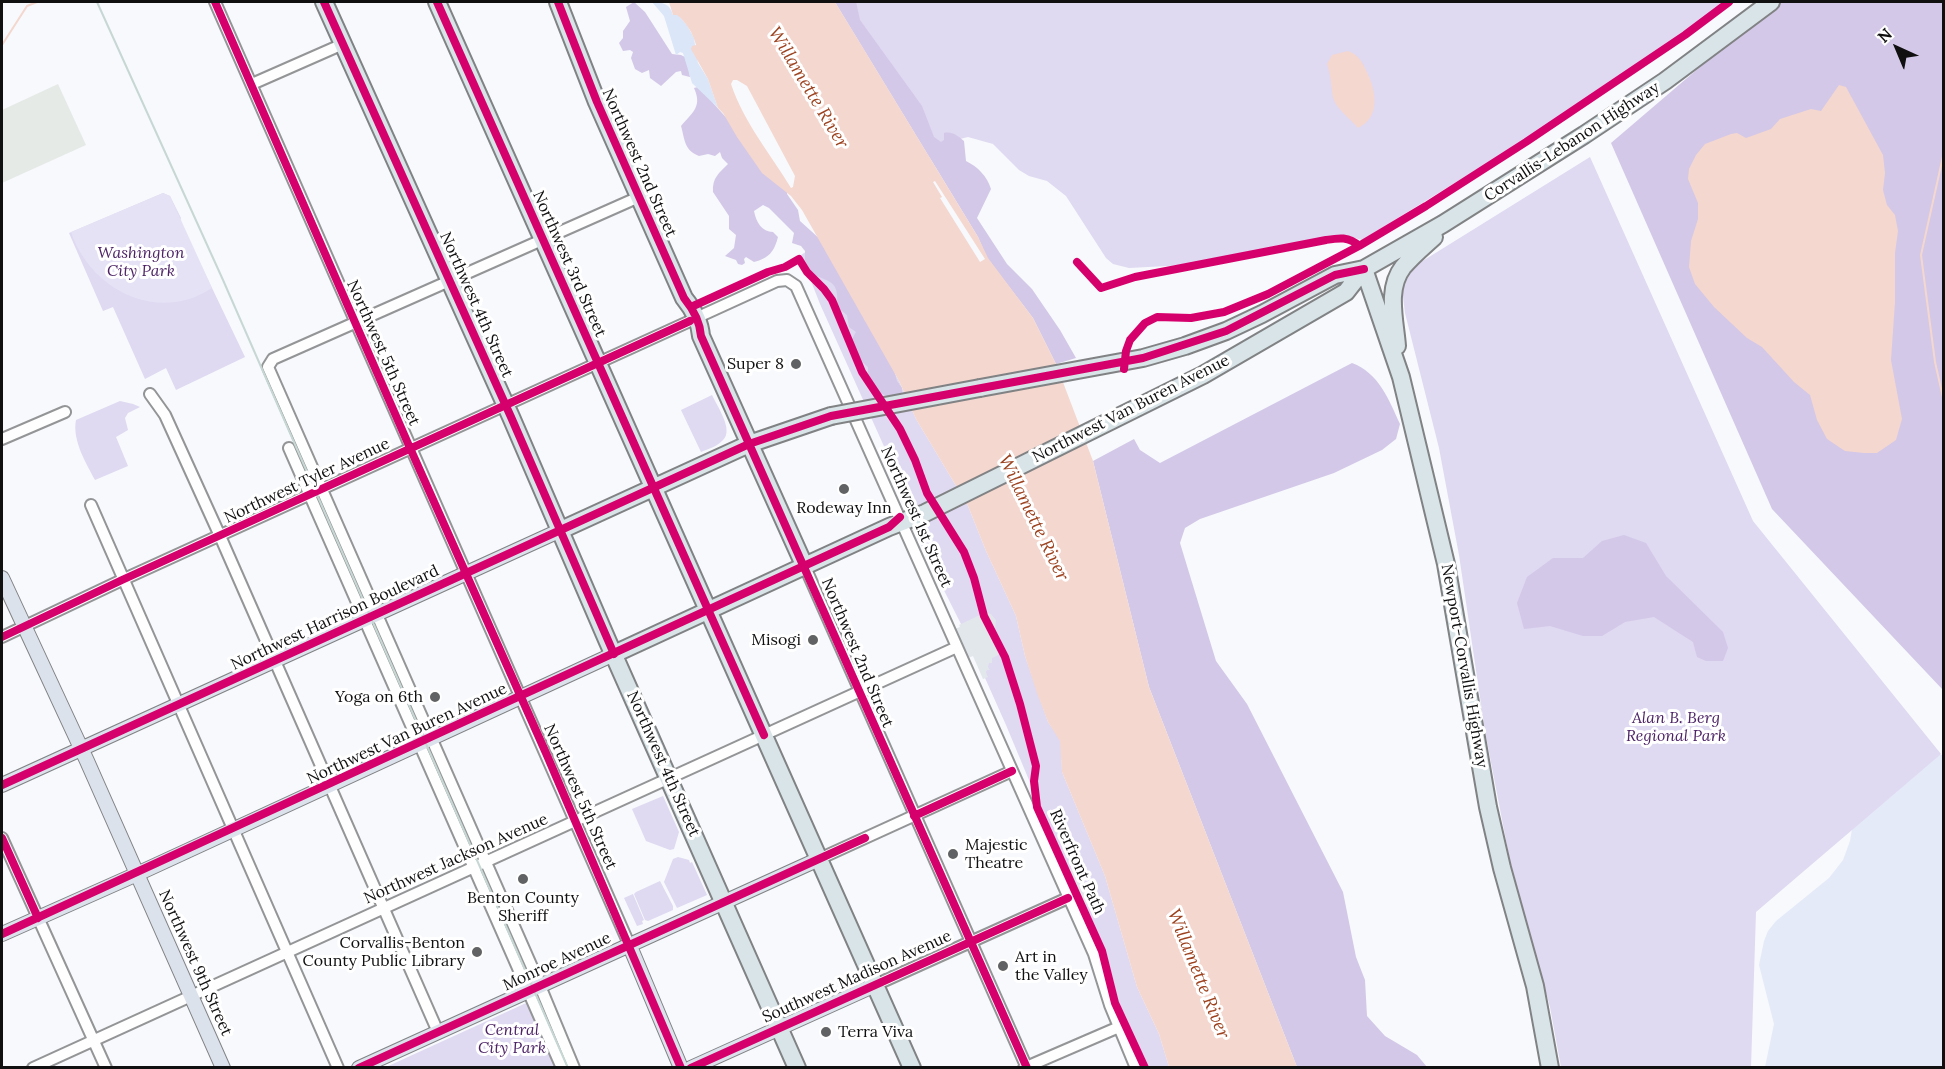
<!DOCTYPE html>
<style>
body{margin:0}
#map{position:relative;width:1945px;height:1069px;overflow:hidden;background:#f7f9fc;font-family:Lora,serif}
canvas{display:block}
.frame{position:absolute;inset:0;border:3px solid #101010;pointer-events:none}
.north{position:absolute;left:1867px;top:18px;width:60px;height:60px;-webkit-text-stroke:4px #fff;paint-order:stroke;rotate:316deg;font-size:16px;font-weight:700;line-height:24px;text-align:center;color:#101010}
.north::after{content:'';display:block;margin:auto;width:21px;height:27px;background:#101010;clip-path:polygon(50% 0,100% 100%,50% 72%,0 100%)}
</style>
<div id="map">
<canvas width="1945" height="1069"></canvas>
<div class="frame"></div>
<div class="north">N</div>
</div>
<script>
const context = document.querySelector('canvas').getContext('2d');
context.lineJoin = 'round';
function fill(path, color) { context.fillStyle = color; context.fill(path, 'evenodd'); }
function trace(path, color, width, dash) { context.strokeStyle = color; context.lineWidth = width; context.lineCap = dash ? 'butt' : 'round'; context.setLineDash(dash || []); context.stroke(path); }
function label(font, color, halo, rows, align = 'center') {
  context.font = font + ' Lora,serif'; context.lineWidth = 6; context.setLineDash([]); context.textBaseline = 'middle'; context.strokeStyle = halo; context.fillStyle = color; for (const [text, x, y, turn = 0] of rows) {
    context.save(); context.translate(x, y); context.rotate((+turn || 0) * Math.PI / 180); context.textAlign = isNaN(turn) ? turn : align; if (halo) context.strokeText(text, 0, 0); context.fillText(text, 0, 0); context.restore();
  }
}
fill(new Path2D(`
 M58 84 86 145 2 183V110Z`), '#e6eae7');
fill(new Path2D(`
 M1939 755H1943V1067H1765L1774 1024 1759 965 1764 941 1768 931 1776 921 1829 878 1843 860 1850 841 1852 829Z`), '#e4eaf8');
fill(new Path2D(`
 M835 2H1724L1700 21 1523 141 1362 240 1345 235 1205 264 1129 268 1113 264 1106 258 1066 196 1047 181 1029 176 1019 170 993 144 968 137 960 139 930 158Z
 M1590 157 1753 521 1941 754 1756 912 1751 1067H1561L1550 1007 1510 861 1485 731 1459 555 1439 448 1405 313 1402 289 1407 275 1421 262Z
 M163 193 170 196 181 218 180 221 245 357 176 390 166 368 145 379 113 307 103 311 69 233Z
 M821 242 899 381 916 419 968 506 986 551 1016 616 1025 656 1048 722 1061 740 1062 772 1105 876 1137 987 1159 1034 1169 1067H1148L1115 995 1106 958 1044 816 1006 725 961 624 910 523 905 493 820 304 811 281 813 275 801 255Z
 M712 395C717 406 734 430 723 440 718 446 708 449 701 452L681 410Z
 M120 401 133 404 140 407 128 413 125 418 128 430 116 437 128 466 95 480C86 463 72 440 76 420Z
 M663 796 679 832 674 849 670 850 646 841 632 809Z
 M678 857 689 860 690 863 692 862 707 895 677 908 664 882 673 859Z
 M660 881 673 906V910L648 921 645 920 634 894 636 892Z
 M633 894 644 920 642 921 643 924 637 926 624 898Z
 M527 1003 557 1068H384L524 1004Z`), '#dfd9f1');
fill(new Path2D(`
 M634 2 645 12 672 54 681 55 687 58 690 77 682 75 681 71 676 72 661 86 650 78 649 70 642 73 635 69 631 58 633 52 630 50 623 51 619 43 623 38V31L630 21 626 7Z
 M835 2H856L860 20 922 106 934 137 941 142 944 140V133C952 131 958 136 964 141L966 161C978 167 987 176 991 189L977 218 1007 264 1032 289 1060 330 1076 358 1056 364 1033 318 987 258 978 237Z
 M1776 2H1943V690L1772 509 1611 143Z
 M698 87 708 93 713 103 788 186 787 194 798 210 800 221 821 240 894 370 897 381 902 388V394C891 399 873 394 869 381 868 377 868 371 868 367L858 358 851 341 856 332 849 327 847 315 837 307C839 282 833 283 812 274L805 260V251L801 246 792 243 794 233 769 208 763 205 754 211C756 222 762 232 773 232L778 237C774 252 769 258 754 262L746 257 744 259 745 263 742 265 738 264 736 260 725 256 734 248 736 235 729 229V216L713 192C712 178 719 173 728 164L722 158 720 152 715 156 708 154 699 156C684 150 685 140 681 126 694 111 702 106 694 88Z
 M1352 363C1379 373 1389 400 1400 424L1396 439 1382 450 1334 473 1200 519 1185 528 1180 543 1216 661 1247 704 1343 892 1356 957 1365 980 1367 1016 1385 1036 1417 1055 1427 1067H1297L1149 687 1093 461 1134 439 1140 450 1160 463Z
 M1624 535 1646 543 1666 576 1723 632 1728 648 1723 661H1706L1697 657 1693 642 1654 617 1625 622 1602 636H1583L1550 626 1524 629 1517 603 1527 577 1553 558H1583L1602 541Z`), '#d3c8e8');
fill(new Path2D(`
 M652 2C663 2 670 4 673 15L677 14 687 25 694 38 698 63 708 79 718 108 692 83 683 53 680 52 676 55 664 16Z`), '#dbe6f9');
fill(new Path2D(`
 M163 193 170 196 212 288C158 324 90 290 71 232Z`), '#e5e2f5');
fill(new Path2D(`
 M986 612 991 614 996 620 995 631 1001 640V645L1005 652 992 658V663H989L988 667 990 670H987L986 672 988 677 983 679 973 656 968 658 955 629 960 627 959 625Z
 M1069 868 1085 879 1083 883 1090 888 1086 892 1092 897 1084 907 1068 870Z`), '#e2e7ec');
fill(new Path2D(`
 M669 2H835L978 237 988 258 1033 318 1056 364 1093 461 1149 687 1297 1067H1169L1159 1034 1137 987 1105 876 1062 772 1060 741 1048 722 1037 693 1025 656 1016 616 986 551 968 506 916 419 899 381 802 210 791 196 762 173 737 137 723 113 718 108 708 79 691 49 692 46 696 45C693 33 686 22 677 15H673ZM733 80H737L747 86 795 176 793 187 791 188C770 153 744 123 731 84Z
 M1348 51C1359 55 1362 62 1367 72 1376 91 1381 117 1358 128 1351 119 1335 108 1333 97 1331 86 1331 75 1327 64L1332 55Z
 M1839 85 1846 87 1883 155 1885 173 1883 190 1887 205 1895 215 1898 231 1895 253V302L1891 360 1902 419 1896 440 1877 453H1864L1845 451 1827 439 1817 420 1810 395 1794 382 1762 347 1747 338 1714 307 1695 284 1689 267 1691 241 1698 219V203L1688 179 1689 169 1696 155 1705 144 1731 134 1737 133 1746 138 1771 129 1780 119 1811 109 1821 111Z`), '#f4d7cf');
fill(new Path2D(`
 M935 181 985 259 980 262 940 198 942 197 933 182Z`), '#f7f9fc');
trace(new Path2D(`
 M2 45 27 6 37 2
 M1944 152 1921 255 1935 362 1944 402`), '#f4d7cf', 2);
const minor = new Path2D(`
 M215 2 629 944
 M252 84 343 44
 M696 318 777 281 787 280 796 286 1094 954 1110 1005 1136 1068
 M150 394 165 415 220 536 438 1032
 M2 439 65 412
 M289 448 562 1068
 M91 505 338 1068
 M805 567 1027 1068
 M2 637 122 580 690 321
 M2 838 106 1068
 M819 859 1012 771
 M875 985 1068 898
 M33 1068 957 647
 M574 1068 535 974 268 367 273 359 639 197
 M1024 1068 1119 1027`);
const major = new Path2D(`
 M2 578 87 761 223 1068
 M2 785 561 530
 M2 934 137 874 614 654
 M629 944 681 1068
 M359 1068 819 859
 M691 1068 875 985`);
const highway = new Path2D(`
 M324 2 511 417 608 642 797 1068
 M437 2 912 1068
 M558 2 597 102 684 298C693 309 700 322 701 336L805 567
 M1364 269 1401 377 1446 564 1488 807 1502 868 1535 986 1550 1068
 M1397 346C1395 320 1386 289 1403 267 1412 256 1423 247 1434 237
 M980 388 1143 358 1185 346 1226 331 1262 314 1335 275 1364 269 1443 224 1584 135 1665 81 1771 2
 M561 530 749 444 831 416
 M614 654 889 527 925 513 1203 375 1346 292 1364 269`);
trace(minor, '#949596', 14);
trace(major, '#818284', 16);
trace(highway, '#818284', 20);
trace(minor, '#fefeff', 10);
trace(major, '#dce2ec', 14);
trace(highway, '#d8e4e8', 16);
trace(new Path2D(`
 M97 2 223 280 568 1068`), '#c7d7d4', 2);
const highwayBridge = new Path2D(`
 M831 416 980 388`);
trace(highwayBridge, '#818284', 20, []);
trace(highwayBridge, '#d8e4e8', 16);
trace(new Path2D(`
 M215 2 410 448 546 753 681 1068
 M324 2 511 417 614 654
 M437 2 764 735
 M558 2 597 102 684 298C693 309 700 322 701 336L1027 1068
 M1077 262 1101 288 1135 277 1326 240C1338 238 1349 236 1359 246
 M691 307 768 272 785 267 799 259 807 272 824 289 832 300 862 372 900 429 915 460 927 493 964 552 974 578 984 616 1005 657 1020 704 1036 766 1034 781 1037 807 1102 951 1115 1003 1145 1068
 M1124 369 1126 351 1130 340 1145 323 1157 317 1191 318 1224 312 1268 294 1359 246 1426 206 1526 142 1685 35 1729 2
 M2 637 122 580 690 321
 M2 785 749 444 831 416 1143 358 1226 331 1335 275 1364 269
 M914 816 1012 771
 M2 838 38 918
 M2 934C160 863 317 790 474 717 612 653 751 591 889 527L900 517
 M359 1068 865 838
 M691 1068 1068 898`), '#d6006c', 8);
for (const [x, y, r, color] of [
 [796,364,6,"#616263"],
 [844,489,6,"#616263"],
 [813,640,6,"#616263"],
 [435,697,6,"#616263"],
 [953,854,6,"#616263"],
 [523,879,6,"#616263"],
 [477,952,6,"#616263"],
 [1003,966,6,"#616263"],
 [826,1032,6,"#616263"]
]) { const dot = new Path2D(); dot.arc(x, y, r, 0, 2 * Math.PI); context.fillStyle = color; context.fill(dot); trace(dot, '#fff', 2); }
label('16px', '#101010', '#fff', [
 ["Corvallis-Lebanon Highway",1572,142,-33],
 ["Northwest 2nd Street",639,163,66],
 ["Northwest 3rd Street",569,264,66],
 ["Northwest 4th Street",476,305,66],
 ["Northwest 5th Street",383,353,66],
 ["Northwest Van Buren Avenue",1131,409,-27],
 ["Northwest Tyler Avenue",307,481,-25],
 ["Northwest 1st Street",916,517,66],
 ["Northwest Harrison Boulevard",335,618,-25],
 ["Northwest 2nd Street",857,653,67],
 ["Newport-Corvallis Highway",1464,666,80],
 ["Northwest Van Buren Avenue",407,734,-25],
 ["Northwest 4th Street",663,764,66],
 ["Northwest 5th Street",580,797,66],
 ["Northwest Jackson Avenue",456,859,-24],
 ["Riverfront Path",1077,862,66],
 ["Monroe Avenue",557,962,-25],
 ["Northwest 9th Street",195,963,66],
 ["Southwest Madison Avenue",857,977,-24]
]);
label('italic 16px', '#4d2366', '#fff', [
 ["Washington",141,253],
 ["City Park",141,271],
 ["Alan B. Berg",1676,718],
 ["Regional Park",1676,736],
 ["Central",512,1030],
 ["City Park",512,1048]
]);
label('16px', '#101010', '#fff', [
 ["Super 8",784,364],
 ["Rodeway Inn",844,508,"center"],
 ["Misogi",801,640],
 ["Yoga on 6th",423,697],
 ["Majestic",965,845,"left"],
 ["Theatre",965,863,"left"],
 ["Benton County",523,898,"center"],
 ["Sheriff",523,916,"center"],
 ["Corvallis-Benton",465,943],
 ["County Public Library",465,961],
 ["Art in",1015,957,"left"],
 ["the Valley",1015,975,"left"],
 ["Terra Viva",838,1032,"left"]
], 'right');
label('italic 18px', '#9d421f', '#fff', [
 ["Willamette River",808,88,59],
 ["Willamette River",1033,518,64],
 ["Willamette River",1198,974,68]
]);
</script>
